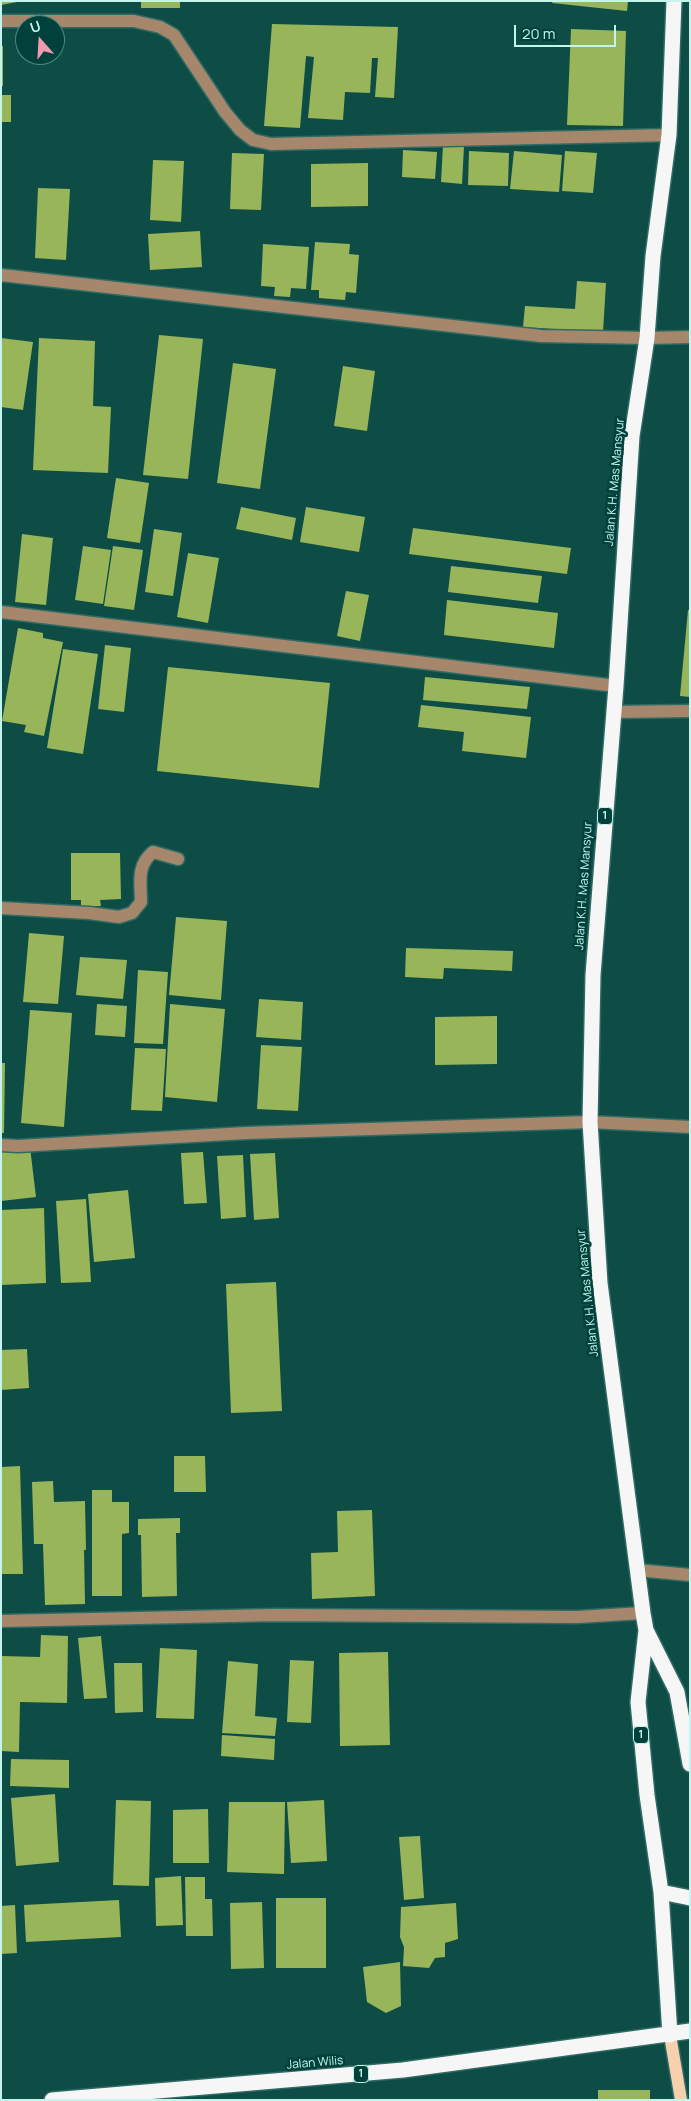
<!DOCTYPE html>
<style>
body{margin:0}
#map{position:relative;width:691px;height:2101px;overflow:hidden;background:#0e4d46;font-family:Manrope,sans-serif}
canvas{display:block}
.frame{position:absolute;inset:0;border:2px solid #c3f5ec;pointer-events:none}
.north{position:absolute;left:15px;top:15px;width:50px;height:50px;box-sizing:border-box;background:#00423b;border:1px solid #4e8a82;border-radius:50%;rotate:341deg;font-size:14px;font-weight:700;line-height:20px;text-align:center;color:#c3f5ec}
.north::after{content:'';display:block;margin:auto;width:18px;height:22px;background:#f29ab0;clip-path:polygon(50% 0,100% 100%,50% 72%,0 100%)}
.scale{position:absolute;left:514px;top:25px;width:102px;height:22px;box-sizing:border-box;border:2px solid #c3f5ec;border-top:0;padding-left:6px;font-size:15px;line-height:18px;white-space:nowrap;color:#c3f5ec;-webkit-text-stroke:4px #00423b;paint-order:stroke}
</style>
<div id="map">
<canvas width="691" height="2101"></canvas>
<div class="frame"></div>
<div class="north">U</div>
<div class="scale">20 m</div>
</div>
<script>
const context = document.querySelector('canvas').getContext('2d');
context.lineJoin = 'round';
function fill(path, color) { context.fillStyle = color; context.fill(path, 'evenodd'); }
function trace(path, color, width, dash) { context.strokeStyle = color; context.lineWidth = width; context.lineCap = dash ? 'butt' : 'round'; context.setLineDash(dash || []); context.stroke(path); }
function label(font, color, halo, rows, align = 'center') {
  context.font = font + ' Manrope,sans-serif'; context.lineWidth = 5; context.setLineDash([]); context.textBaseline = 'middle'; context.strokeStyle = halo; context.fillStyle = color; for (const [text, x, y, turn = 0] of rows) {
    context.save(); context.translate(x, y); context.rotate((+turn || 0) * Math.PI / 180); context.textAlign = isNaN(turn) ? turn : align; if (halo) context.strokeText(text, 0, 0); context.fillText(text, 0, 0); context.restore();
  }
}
fill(new Path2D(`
 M1 1H17V2L1 5Z
 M141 1H180V8H141Z
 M553 1H628L627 11 552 3Z
 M272 24 398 27 394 98 375 97 378 58H372L370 93 345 92 343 120 308 118 314 57 306 56 300 128 264 126Z
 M571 29 626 31 623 126 567 125Z
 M1 46H3V86H1Z
 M1 95H11V122H1Z
 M443 145 464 146 462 184 441 182Z
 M403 150 437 152 435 179 402 177Z
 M469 151 509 153 508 186 468 185Z
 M514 151 562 155 559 192 510 189Z
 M565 151 597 153 593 193 562 191Z
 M232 153 264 154 261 210 230 209Z
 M153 160 184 161 181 222 150 220Z
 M368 163V206L311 207V164Z
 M38 188 70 189 66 260 35 258Z
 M200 231 202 267 150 270 148 234Z
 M315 242 350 244 349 254 359 255 356 293 346 292 345 300 319 298V290H311Z
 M263 244 309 247 306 289 291 288 290 297 274 296 275 287 261 286Z
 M577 281 606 283 603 332 523 327 525 306 575 309Z
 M159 335 203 339 188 479 143 475Z
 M1 338 33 342 23 410 1 407Z
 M39 338 95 341 93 406 111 407 108 473 33 470Z
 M233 363 276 369 260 489 217 483Z
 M343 366 375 371 367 431 334 426Z
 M116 478 149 483 140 543 107 538Z
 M241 507 296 518 292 540 236 529Z
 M306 507 365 517 359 552 300 542Z
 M413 528 571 548 567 574 409 554Z
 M154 529 182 533 173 596 145 592Z
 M22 534 53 538 46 605 15 602Z
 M83 546 111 550 103 604 75 600Z
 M113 546 143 550 134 610 104 606Z
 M188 553 219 558 208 623 177 617Z
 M451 566 542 576 538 603 448 592Z
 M346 591 369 595 360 641 337 636Z
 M447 600 558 613 554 648 444 635Z
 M688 610H690V697L680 696Z
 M18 628 43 633V638L63 642 44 736 24 732 26 725 2 721Z
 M105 645 131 648 124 712 98 709Z
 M63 649 98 654 83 754 47 748Z
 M168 667 330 683 319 788 157 771Z
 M425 677 530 687 527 709 423 700Z
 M421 705 531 717 526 758 462 751 464 732 418 727Z
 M71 853H120L121 899 100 900 101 906H81V900H71Z
 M176 917 227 921 221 1000 169 995Z
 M29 933 64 936 58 1004 23 1002Z
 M406 948 513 951 512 971 444 968 443 979 405 977Z
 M80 957 127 960 123 999 76 995Z
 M138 970 168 972 163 1044 134 1043Z
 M259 999 303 1002 301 1040 256 1037Z
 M97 1004 127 1006 125 1037 95 1035Z
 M170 1004 225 1009 217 1102 165 1097Z
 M30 1010 72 1013 64 1127 21 1123Z
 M497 1016V1064L435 1065V1017Z
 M261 1045 302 1047 298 1111 257 1109Z
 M135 1048 166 1049 162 1111 131 1110Z
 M1 1063H5L4 1133H1Z
 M30 1147 36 1197 1 1201V1151Z
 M203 1152 207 1203 184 1204 181 1153Z
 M275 1153 279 1218 254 1220 250 1154Z
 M243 1155 246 1217 221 1219 217 1156Z
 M128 1190 135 1258 94 1262 88 1194Z
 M86 1199 91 1282 61 1283 56 1201Z
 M44 1208 46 1283 1 1285V1210Z
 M276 1282 282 1411 231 1413 226 1284Z
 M27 1349 29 1388 1 1390V1350Z
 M174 1456H205L206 1492H174Z
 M20 1466 23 1574H1V1467Z
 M53 1481 54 1502 85 1501 86 1550H84L85 1604 45 1605 43 1544H34L32 1482Z
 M92 1490H112V1502H129V1533L122 1534V1596H92Z
 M372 1510 375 1596 312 1599 311 1553 338 1552 337 1511Z
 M180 1518V1533H176L177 1596 142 1597 141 1535H138V1519Z
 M41 1635 68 1636 67 1703 20 1702 19 1752 1 1751V1656L40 1657Z
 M101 1636 107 1698 84 1699 78 1638Z
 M160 1648 197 1650 194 1719 156 1718Z
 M388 1652 390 1745 340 1746 339 1653Z
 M290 1660 314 1661 311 1723 287 1722Z
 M228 1661 258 1664 255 1716 277 1718 275 1736 222 1733Z
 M114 1663H142L143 1712 115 1713Z
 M222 1735 275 1739 274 1760 221 1756Z
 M11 1759 69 1760V1788L10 1786Z
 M55 1794 59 1862 16 1866 11 1798Z
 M116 1800 151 1801 149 1886 113 1885Z
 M324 1800 327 1861 291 1863 287 1802Z
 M229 1802H285L284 1874 227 1872Z
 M208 1809 209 1863H173V1810Z
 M420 1836 424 1898 404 1900 399 1837Z
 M181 1876 183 1925 156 1926 155 1878Z
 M185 1877H205V1899H212L213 1936H186Z
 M276 1898H326V1968H276Z
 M119 1900 121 1937 26 1942 24 1905Z
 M262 1902 264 1968 231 1969 230 1903Z
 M456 1903 458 1939 445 1943V1957L435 1958 429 1968 403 1966 404 1947 400 1937 401 1907Z
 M15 1905 17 1953 1 1954V1906Z
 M400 1962 401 2006 386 2013 367 2002 363 1967Z
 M598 2090H650V2100H598Z`), '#99b55a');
const minor = new Path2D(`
 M1 21H134L160 27 174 35 225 112 240 130 253 140 271 144 669 135
 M1 275 541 336 647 338 690 337
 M1 612 616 686
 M613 712 690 711
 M1 908 89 913 119 917 132 913 141 902C141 883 136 866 153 852L178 859
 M1 1145 18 1146 246 1133 590 1122 690 1127
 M637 1570 690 1575
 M1 1621 274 1615 577 1617 643 1613`);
const major = new Path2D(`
 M670 2035 681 2100`);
const highway = new Path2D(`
 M674 1 669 135 653 256 647 338 632 436 616 686 593 975 590 1122 600 1283 643 1613 646 1630 677 1692 690 1764
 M646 1630 638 1702 647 1795 661 1892 670 2035
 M661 1892 690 1898
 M52 2100 403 2070 690 2031`);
trace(minor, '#2f6b64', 15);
trace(major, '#2f6b64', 15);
trace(highway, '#2f6b64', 18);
trace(minor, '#a7876b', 12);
trace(major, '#f7d1ae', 12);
trace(highway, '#f6f6f6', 15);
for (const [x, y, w] of [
 [605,816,15],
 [641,1735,15],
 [361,2074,15]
]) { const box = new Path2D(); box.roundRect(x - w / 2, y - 8.5, w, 17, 4); context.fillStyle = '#00423b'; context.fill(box); trace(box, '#c3f5ec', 1); }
label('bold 11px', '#c3f5ec', null, [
 ["1",605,816],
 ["1",641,1735],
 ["1",361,2074]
]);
label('12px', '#c3f5ec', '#00423b', [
 ["Jalan K.H. Mas Mansyur",615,482,-85],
 ["Jalan K.H. Mas Mansyur",584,886,-86],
 ["Jalan K.H. Mas Mansyur",588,1293,-96],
 ["Jalan Wilis",315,2063,-5]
]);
</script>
